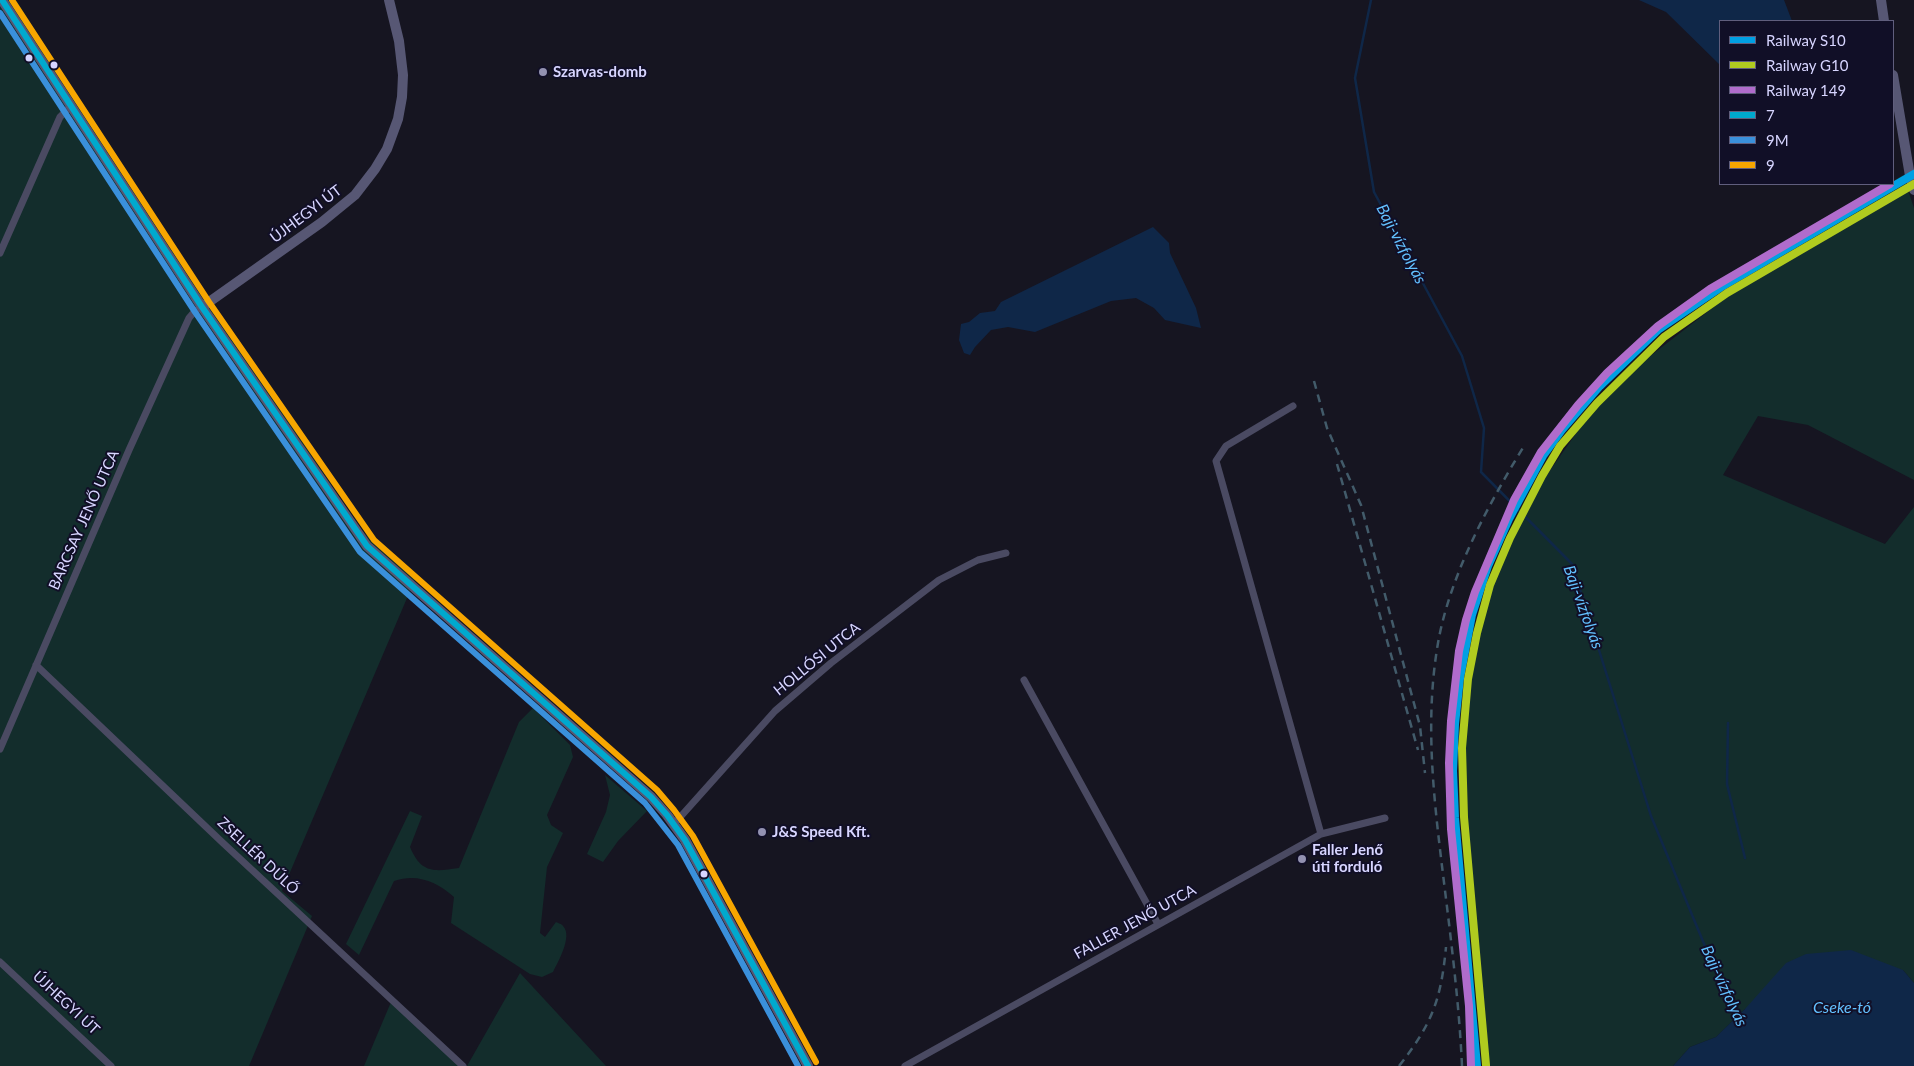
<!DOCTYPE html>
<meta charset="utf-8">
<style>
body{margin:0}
#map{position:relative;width:1914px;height:1066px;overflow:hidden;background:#161521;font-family:Lato,sans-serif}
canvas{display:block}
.legend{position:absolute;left:1719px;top:20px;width:175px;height:165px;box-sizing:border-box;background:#110f27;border:1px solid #605e7d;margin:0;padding:6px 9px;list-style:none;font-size:15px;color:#d7d5ff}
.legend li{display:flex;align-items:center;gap:10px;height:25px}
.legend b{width:25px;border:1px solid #605e7d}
</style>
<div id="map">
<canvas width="1914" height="1066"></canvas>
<ul class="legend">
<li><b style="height:6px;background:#00a0e3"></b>Railway S10</li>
<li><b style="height:6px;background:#b0cb1f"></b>Railway G10</li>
<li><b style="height:6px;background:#b06ccc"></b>Railway 149</li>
<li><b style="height:6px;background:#00a9ce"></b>7</li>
<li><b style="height:6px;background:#3a90db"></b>9M</li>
<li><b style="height:6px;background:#f7a600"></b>9</li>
</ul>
</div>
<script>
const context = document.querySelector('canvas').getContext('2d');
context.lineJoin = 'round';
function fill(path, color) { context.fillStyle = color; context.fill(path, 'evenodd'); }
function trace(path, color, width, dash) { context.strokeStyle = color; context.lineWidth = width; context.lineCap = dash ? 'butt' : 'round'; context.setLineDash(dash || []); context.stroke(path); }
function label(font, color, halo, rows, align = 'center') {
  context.font = font + ' Lato,sans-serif'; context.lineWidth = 4; context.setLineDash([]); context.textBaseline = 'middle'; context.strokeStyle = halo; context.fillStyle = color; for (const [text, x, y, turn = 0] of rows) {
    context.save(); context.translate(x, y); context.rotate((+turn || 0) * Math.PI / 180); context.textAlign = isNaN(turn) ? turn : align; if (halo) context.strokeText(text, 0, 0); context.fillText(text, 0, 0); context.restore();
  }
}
fill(new Path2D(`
 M0 0H16L188 271 362 531 416 577 282 891 312 916 249 1066H0Z
 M1903 175 1914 208V480L1808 425 1758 416 1723 475 1885 544 1914 507V983L1903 970 1745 1009 1716 1037 1690 1047 1673 1066H1484L1469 887 1463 757 1472 653 1495 577 1513 533 1544 479 1594 408 1636 367 1728 296 1710 293 1807 232 1889 184H1893V181Z
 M533 708 570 745 573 757 547 815 551 825 563 833 547 867 540 933 545 937 556 922C558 923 562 924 563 926 573 936 558 962 553 972L542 977 530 974 451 923 454 897C437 882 417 873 394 881L359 955 346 944 410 811 422 816 410 847C421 873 433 872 459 868L519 722Z
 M605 775 647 811 618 841 603 862 587 854 606 812 610 795Z
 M520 973 606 1066H467Z
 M391 1002 463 1066H364Z`), '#132d2c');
fill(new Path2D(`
 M1639 0H1784L1792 21H1720V65L1666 12Z
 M1153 227 1169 243 1170 253 1196 308 1201 328 1165 320 1154 308 1136 298 1111 301 1035 332 1008 327 991 330 975 347 970 355 964 353 959 340 961 324 969 322 980 313 995 311 1001 302Z
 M1851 950 1903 970 1914 983V1066H1673L1690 1047 1716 1037 1721 1032 1745 1009 1786 963 1806 954Z`), '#0f2748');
trace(new Path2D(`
 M1371 0 1355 78 1374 192 1462 356 1484 428 1481 472 1572 564 1651 816 1712 963 1739 1019
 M1728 723 1727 784 1745 858`), '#0f2748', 2.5);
trace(new Path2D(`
 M0 253 60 117 71 106
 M1293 406 1226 446 1216 461 1321 834
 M36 665 223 843 463 1066
 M1024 680 1158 924
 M0 749 129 450 189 318 195 311 202 307
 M674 824 775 711 831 663 939 580 978 560 1006 553
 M0 962 111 1066
 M905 1066 1321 834 1385 818`), '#4a4a62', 7);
trace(new Path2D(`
 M2 0 202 307 367 546 651 797 667 815 685 840 808 1066
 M1881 0 1884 21
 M1893 75 1910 176 1914 190
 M202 307 322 222 355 195 375 169 387 149 398 119 402 97 403 75 399 41 389 0`), '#575774', 10);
trace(new Path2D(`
 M1314 381 1327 428 1361 505 1420 726 1425 773
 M1337 464 1418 750
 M1399 1066C1432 1024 1441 1000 1446 947
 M1462 1066C1459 1000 1450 932 1442 866 1433 792 1425 718 1438 643 1450 575 1488 505 1524 446`), '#425b6a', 2.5, [8, 6]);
trace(new Path2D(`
 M2 0 202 307 367 546 651 797 667 815 685 840 808 1066`), '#00a9ce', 6);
trace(new Path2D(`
 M0 13 195 312 360 552 645 803 678 845 798 1066`), '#3a90db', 6);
trace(new Path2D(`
 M12 0 209 302 374 540 657 790 674 810 693 836 816 1062`), '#f7a600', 6);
trace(new Path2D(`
 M1477 1066 1455 818 1453 771 1455 724 1460 678 1472 615 1488 566 1509 519 1543 456 1562 430 1600 386 1658 330 1723 286 1914 174`), '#00a0e3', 8);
trace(new Path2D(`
 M1486 1065 1464 817 1462 748 1468 679 1477 633 1490 585 1510 538 1542 476 1560 446 1597 403 1664 337 1727 293 1914 184`), '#b0cb1f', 8);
trace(new Path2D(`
 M1471 1066 1469 1006 1451 829 1449 763 1451 721 1459 651 1466 620 1475 592 1514 500 1541 452 1578 405 1607 373 1658 326 1710 289 1890 184`), '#b06ccc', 8);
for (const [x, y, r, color] of [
 [29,58,4.5,"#d7d5ff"],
 [54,65,4.5,"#d7d5ff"],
 [543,72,5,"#9392b1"],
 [762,832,5,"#9392b1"],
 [1302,859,5,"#9392b1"],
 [704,874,4.5,"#d7d5ff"]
]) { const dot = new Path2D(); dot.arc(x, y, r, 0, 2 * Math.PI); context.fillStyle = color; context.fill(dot); trace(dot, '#110f27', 2); }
label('bold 15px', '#d7d5ff', '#110f27', [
 ["Szarvas-domb",553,72],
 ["J&S Speed Kft.",772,832],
 ["Faller Jenő",1312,850],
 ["úti forduló",1312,867]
], 'left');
label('15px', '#d7d5ff', '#110f27', [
 ["ÚJHEGYI ÚT",306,214,-37],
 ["BARCSAY JENŐ UTCA",84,520,-66],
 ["HOLLÓSI UTCA",817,659,-39],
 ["ZSELLÉR DŰLŐ",258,856,43],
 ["FALLER JENŐ UTCA",1135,922,-29],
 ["ÚJHEGYI ÚT",66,1003,43]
]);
label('italic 16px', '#63c1ff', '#110f27', [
 ["Baji-vízfolyás",1401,244,62],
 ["Baji-vízfolyás",1583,607,70],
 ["Baji-vízfolyás",1724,986,65],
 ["Cseke-tó",1842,1008]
]);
</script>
